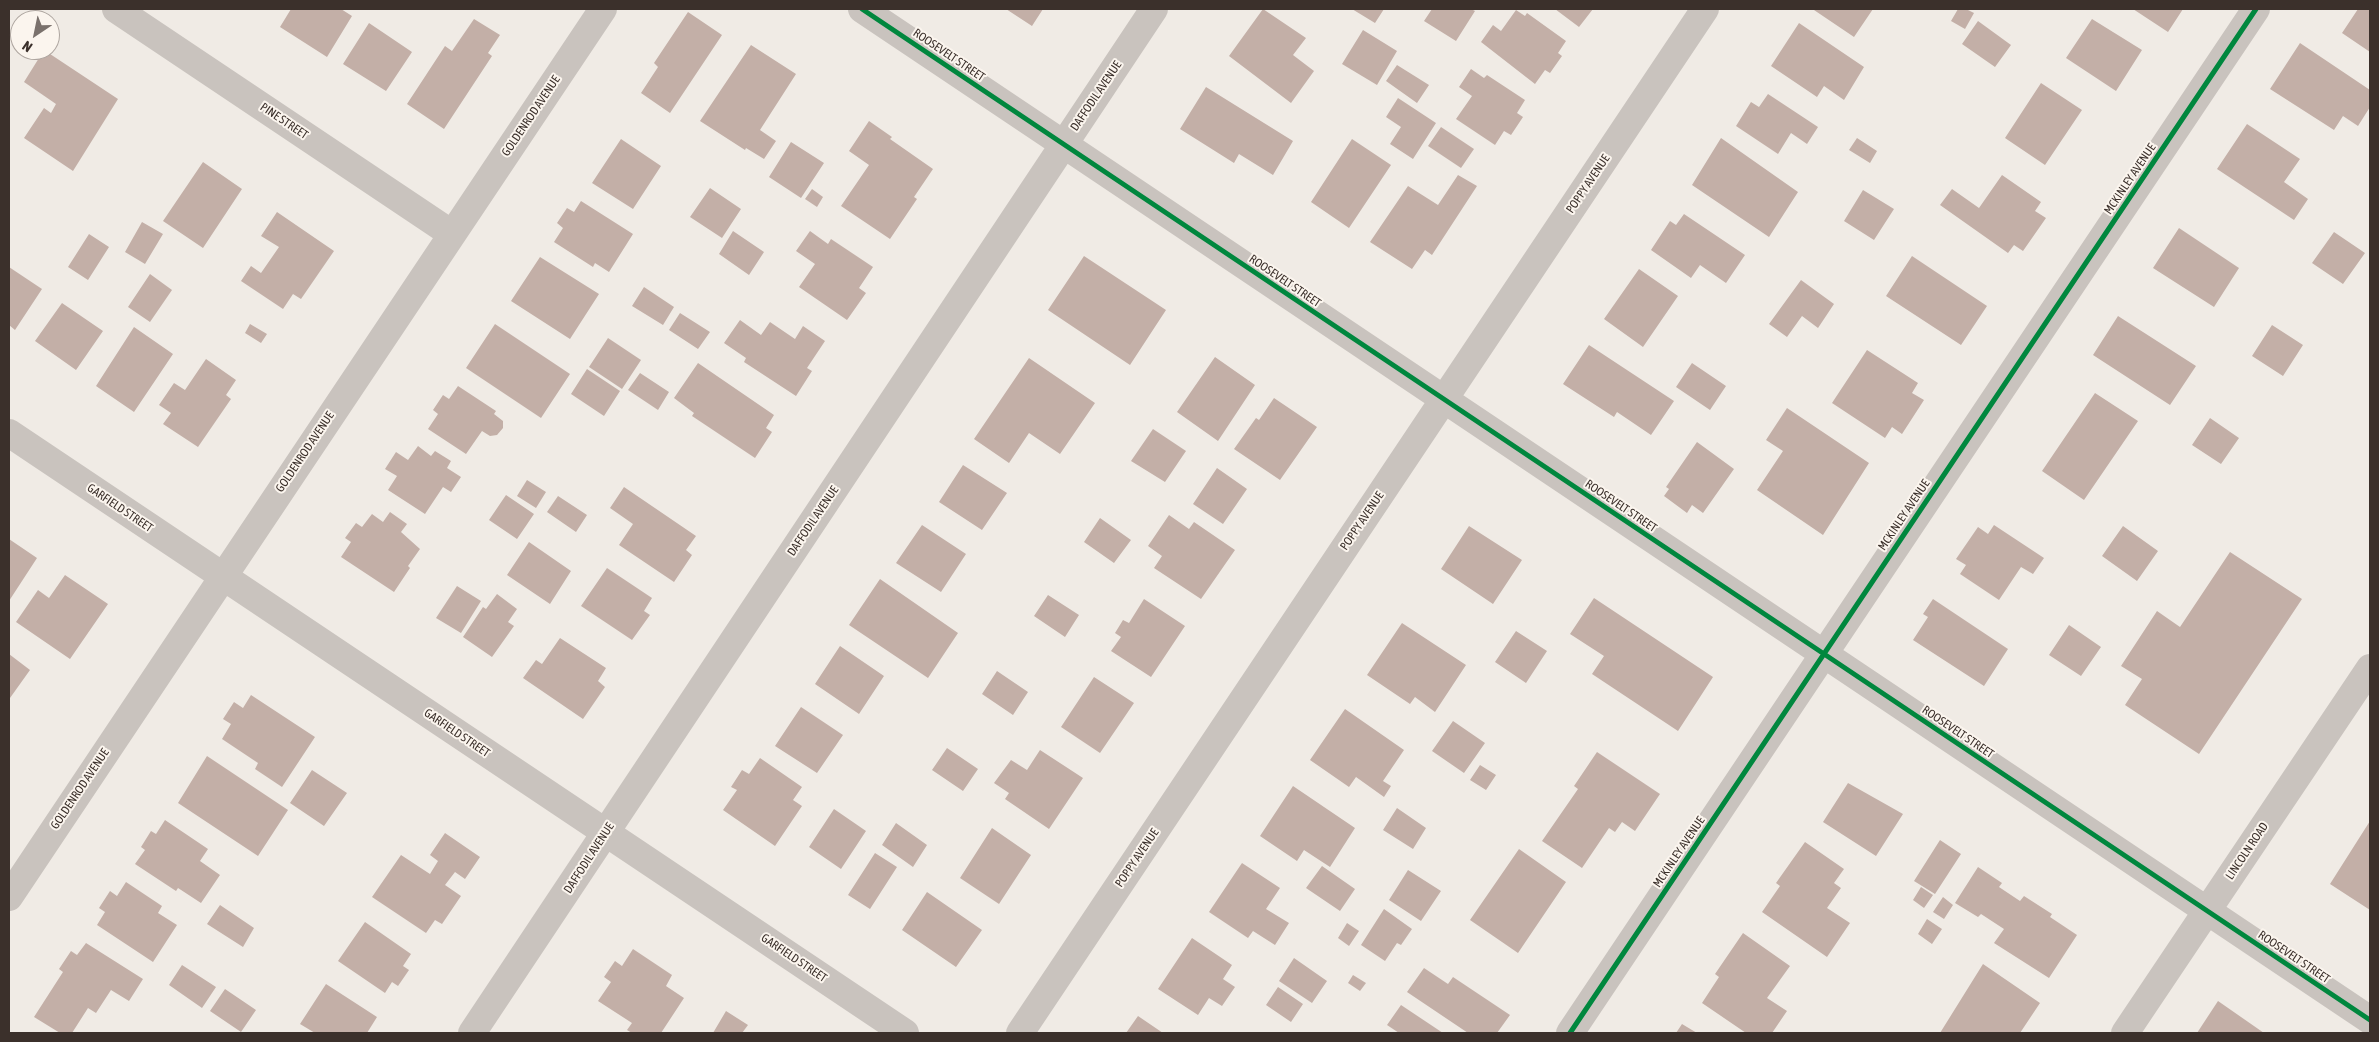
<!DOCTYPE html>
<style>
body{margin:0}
#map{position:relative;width:2379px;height:1042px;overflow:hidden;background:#f0ebe5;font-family:"Asap Condensed",sans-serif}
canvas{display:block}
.frame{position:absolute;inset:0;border:10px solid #3b302b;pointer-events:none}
.north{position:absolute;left:10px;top:10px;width:50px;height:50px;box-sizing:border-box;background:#fbf5ee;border:1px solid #aea6a0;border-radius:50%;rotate:214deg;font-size:14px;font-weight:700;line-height:20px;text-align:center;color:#3b302b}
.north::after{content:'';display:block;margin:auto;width:18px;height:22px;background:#7a716c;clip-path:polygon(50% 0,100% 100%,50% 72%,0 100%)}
</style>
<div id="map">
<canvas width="2379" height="1042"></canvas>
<div class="frame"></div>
<div class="north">N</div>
</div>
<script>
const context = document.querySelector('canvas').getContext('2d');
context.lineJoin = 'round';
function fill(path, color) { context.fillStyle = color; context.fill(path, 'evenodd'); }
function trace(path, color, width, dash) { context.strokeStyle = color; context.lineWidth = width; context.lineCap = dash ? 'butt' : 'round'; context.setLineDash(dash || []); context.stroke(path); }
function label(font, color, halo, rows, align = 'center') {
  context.font = font + ' "Asap Condensed",sans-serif'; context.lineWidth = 4; context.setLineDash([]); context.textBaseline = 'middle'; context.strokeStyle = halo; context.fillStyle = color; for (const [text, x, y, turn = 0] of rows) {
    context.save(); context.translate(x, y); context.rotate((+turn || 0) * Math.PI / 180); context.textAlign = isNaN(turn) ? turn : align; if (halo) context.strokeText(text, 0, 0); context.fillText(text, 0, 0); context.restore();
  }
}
fill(new Path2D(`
 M291 9H341L352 16 327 57 280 27Z
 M1006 9H1043L1032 26Z
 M1263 9 1306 38 1293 55 1314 71 1291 103 1229 56Z
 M1352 9H1384L1375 23Z
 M1432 9H1471L1475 11 1456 41 1424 21Z
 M1555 9H1593L1579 27Z
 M1815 9H1873L1854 37 1814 10Z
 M1958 9H1966L1974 13 1965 29 1951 21Z
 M2133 9H2183L2168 32Z
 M2358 9H2370V52L2342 33Z
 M1516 10 1525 16 1527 13 1566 41 1558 53 1562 56 1550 73 1545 70 1535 84 1481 42 1493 25 1501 31Z
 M688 12 722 35 670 113 641 93 658 67 654 63Z
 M474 19 500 35 488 53 492 56 444 129 407 104 445 46 452 51Z
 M2092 19 2142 50 2116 91 2066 58Z
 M1978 21 2011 45 1995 67 1962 44Z
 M369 23 412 52 386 91 343 64Z
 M1799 23 1864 67 1844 100 1824 86 1817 97 1771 66Z
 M1363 30 1397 51 1377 85 1342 64Z
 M2300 43 2370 90V107L2358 126 2343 116 2334 130 2270 89Z
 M751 45 796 74 760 130 776 141 764 159 746 148 745 150 700 121Z
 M44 50 118 99 73 171 24 138 44 108 51 113 56 104 24 82Z
 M1397 65 1429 85 1417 103 1386 81Z
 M1471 69 1484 78 1487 75 1525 100 1517 113 1523 117 1511 135 1504 131 1495 145 1456 119 1472 96 1459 87Z
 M2041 83 2082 110 2045 165 2005 138Z
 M1206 87 1293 141 1273 175 1239 154 1234 163 1180 129Z
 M1768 94 1818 127 1807 144 1791 133 1778 154 1736 126 1751 102 1759 107Z
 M1398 98 1436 123 1413 159 1390 144 1401 127 1386 117Z
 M869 121 892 137 890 139 933 169 914 197 917 199 890 239 841 206 869 165 849 151Z
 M2247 124 2300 159 2284 182 2308 199 2294 220 2217 169Z
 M1441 127 1474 149 1461 168 1428 146Z
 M1721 138 1798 192 1769 237 1692 185Z
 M1857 138 1877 151 1870 163 1849 150Z
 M621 139 661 166 633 209 592 183Z
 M1352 139 1391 165 1349 228 1311 202Z
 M791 142 824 163 801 198 769 177Z
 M203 162 242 189 203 248 163 221Z
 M1458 175 1477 186 1432 255 1425 250 1412 269 1370 242 1408 186 1438 205Z
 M2002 175 2041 202 2035 211 2046 218 2023 251 2014 245 2008 253 1940 205 1952 189 1979 208Z
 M710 188 741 209 722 238 690 217Z
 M812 189 823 197 817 207 805 199Z
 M1863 190 1894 209 1874 240 1844 221Z
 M581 201 633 234 609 272 595 263 593 267 554 242 563 228 557 223 567 208 574 212Z
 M277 212 334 251 301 299 293 294 283 309 241 281 251 266 261 273 279 247 261 236Z
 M1684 214 1745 255 1726 283 1700 265 1691 278 1651 250 1670 221 1676 225Z
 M142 222 163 234 145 264 125 252Z
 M2179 228 2239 268 2214 307 2153 268Z
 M733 231 764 252 749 275 719 254Z
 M810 231 828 244 831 239 873 267 859 288 866 293 847 320 799 287 815 264 796 251Z
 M2334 232 2365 253 2343 284 2312 263Z
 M89 234 109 247 88 280 68 267Z
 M1084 256 1166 310 1130 365 1048 310Z
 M1912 256 1987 306 1961 345 1886 296Z
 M540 257 599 294 570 339 511 301Z
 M9 267 42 289 15 330 9 325Z
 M1639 269 1678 296 1643 347 1604 319Z
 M150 274 172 290 150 322 128 307Z
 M1801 280 1834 304 1818 328 1802 316 1787 337 1769 324Z
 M644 287 674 307 663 325 632 306Z
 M62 303 103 331 76 370 35 341Z
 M680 313 710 332 698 349 669 330Z
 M2118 316 2196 366 2170 405 2093 355Z
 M740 320 761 335 770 322 795 339 803 326 825 341 807 368 812 371 796 396 744 362 746 358 724 343Z
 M250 324 267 334 261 343 245 333Z
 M495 324 570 374 541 418 466 368Z
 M2272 325 2303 345 2283 376 2252 356Z
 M134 327 173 354 134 412 96 386Z
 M608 338 641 360 622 389 589 367Z
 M1589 345 1674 401 1651 435 1617 412 1614 417 1563 384Z
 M1867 350 1918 383 1912 393 1924 400 1902 434 1892 427 1885 438 1832 403Z
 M1215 357 1255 385 1218 441 1177 412Z
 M1029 358 1095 403 1060 454 1029 433 1009 463 974 439Z
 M206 359 236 380 226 395 231 399 198 447 163 424 171 413 159 405 174 383 185 390Z
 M698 363 774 415 766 428 772 432 755 458 692 416 694 413 674 398Z
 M1692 363 1726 386 1710 410 1676 387Z
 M587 369 620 391 604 416 571 394Z
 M640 373 669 392 658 410 628 390Z
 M458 386 496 411 494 414 503 421V428L497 435 490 436 482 431 466 454 428 429 438 414 433 410 443 395 449 399Z
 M2095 393 2138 421 2084 500 2042 471Z
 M1274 398 1317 427 1280 480 1234 449 1256 418 1259 420Z
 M1787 408 1869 463 1823 535 1757 490 1783 451 1766 440Z
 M2210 418 2239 438 2221 464 2192 445Z
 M1153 429 1186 451 1165 482 1131 461Z
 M1697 442 1734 469 1703 513 1692 505 1687 513 1664 496 1669 489 1666 487Z
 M418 446 431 456 435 451 451 461 447 468 461 477 451 492 443 487 425 514 388 490 397 476 385 469 396 452 408 460Z
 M963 465 1007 493 982 530 939 502Z
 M1217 468 1247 489 1223 524 1193 504Z
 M527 480 546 492 536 508 517 496Z
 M624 487 696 536 686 550 692 555 674 582 619 545 633 524 610 508Z
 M506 495 534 514 517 539 489 520Z
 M558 496 587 515 576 532 547 512Z
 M390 512 407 524 401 532 420 549 408 566 410 568 394 592 341 557 351 542 345 538 356 523 362 527 372 514 383 522Z
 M1169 515 1189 529 1194 522 1235 550 1201 599 1154 568 1162 556 1148 546Z
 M1100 518 1131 540 1114 563 1084 542Z
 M922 525 966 554 941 592 896 563Z
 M1994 525 2044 558 2033 574 2021 567 1999 600 1960 574 1966 565 1956 559 1978 527 1988 534Z
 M1469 526 1522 560 1493 604 1441 569Z
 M2123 526 2158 551 2137 581 2102 556Z
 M9 539 37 558 9 601Z
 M529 542 571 571 550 604 507 575Z
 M2230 552 2302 599 2199 754 2125 705 2142 679 2121 666 2157 611 2180 627Z
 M607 568 652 598 644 611 650 615 632 640 581 606Z
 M65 575 108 604 70 659 16 622 38 590 49 598Z
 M880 579 958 633 928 678 849 625Z
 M457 586 481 601 461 633 436 618Z
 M497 594 517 609 508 622 514 626 492 657 463 637 483 607 486 609Z
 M1048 595 1079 615 1065 637 1034 616Z
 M1594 598 1713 677 1678 731 1592 674 1604 656 1570 634Z
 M1144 599 1185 626 1151 677 1111 651 1121 637 1115 633 1123 620 1129 623Z
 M1933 599 2008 649 1984 686 1913 640 1928 617 1923 614Z
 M1402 623 1466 665 1435 712 1415 697 1410 704 1367 675Z
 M2069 625 2101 647 2081 676 2049 655Z
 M1516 631 1547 651 1526 683 1495 662Z
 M560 638 606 668 598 681 605 687 583 719 523 678 536 660 542 664Z
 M840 646 884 676 859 714 815 684Z
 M9 654 30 670 10 698 9 697Z
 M997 671 1028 692 1013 715 982 694Z
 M1094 677 1134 703 1100 753 1061 727Z
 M251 695 315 737 282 787 255 769 258 763 222 739 231 724 223 719 234 702 243 708Z
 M801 707 843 735 817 773 775 746Z
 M1345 709 1404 750 1383 781 1391 786 1384 797 1356 777 1349 787 1310 760Z
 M1453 721 1485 743 1464 773 1432 751Z
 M947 748 978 769 963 791 932 770Z
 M1040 750 1083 778 1049 829 1005 799 1009 793 994 783 1011 760 1027 770Z
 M1597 752 1660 794 1635 831 1622 822 1615 832 1609 828 1582 868 1542 841 1578 789 1574 786Z
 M207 756 288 810 258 856 178 803Z
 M760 758 802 787 793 800 802 806 775 846 723 810 737 790 731 787 742 770 749 774Z
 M1480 765 1496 775 1486 790 1470 780Z
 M312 770 347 793 324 826 290 803Z
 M1848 783 1903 814 1876 856 1823 822Z
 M1293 786 1355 828 1330 867 1304 850 1297 861 1260 836Z
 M1397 808 1426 828 1413 849 1383 830Z
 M834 809 866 831 841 869 809 847Z
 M165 820 208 849 200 861 220 875 201 903 178 888 176 891 135 864 145 850 141 847 151 831 156 834Z
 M2370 821V910L2330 884Z
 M896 823 927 845 913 867 882 845Z
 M992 828 1031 855 999 904 960 878Z
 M445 833 480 857 465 879 455 872 445 885 461 896 442 924 435 920 426 933 372 897 401 855 430 874 438 861 430 855Z
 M1940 840 1961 854 1935 894 1914 881Z
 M1805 842 1844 869 1834 883 1841 888 1827 908 1850 923 1827 957 1762 912 1780 886 1776 883Z
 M1519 849 1566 882 1518 953 1470 920Z
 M875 853 897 867 870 909 848 895Z
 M1242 863 1280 888 1266 909 1289 923 1275 945 1253 931 1248 938 1209 912Z
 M1322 866 1355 889 1340 911 1306 888Z
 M1978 867 2002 883 1999 887 2020 901 2024 896 2052 914 2050 917 2077 935 2049 978 1994 943 2004 929 1981 914 1978 917 1955 903Z
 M1408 870 1441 891 1421 921 1389 900Z
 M126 882 162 906 158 913 177 925 153 962 97 925 105 912 99 908 110 891 117 896Z
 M1921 887 1933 895 1924 908 1913 900Z
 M927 892 982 930 956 967 902 930Z
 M1943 897 1953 905 1944 919 1933 912Z
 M220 905 254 928 243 947 207 924Z
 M1384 909 1412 929 1401 945 1397 943 1385 961 1361 945Z
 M1927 919 1942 929 1932 944 1918 934Z
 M365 922 411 954 403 966 409 970 398 986 392 982 385 993 338 961Z
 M1347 923 1359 931 1349 946 1338 938Z
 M1743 933 1790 966 1767 998 1787 1011 1772 1033H1746L1702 1003 1719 977 1715 974Z
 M1192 938 1232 965 1223 979 1235 987 1222 1006 1209 998 1198 1015 1158 989Z
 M86 943 143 979 129 1001 111 990 96 1013 88 1008 72 1033H60L34 1017 63 972 59 969 71 951 77 955Z
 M633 949 672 975 666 986 684 998 661 1033H632L627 1030 632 1023 598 1001 611 982 604 977 615 961 622 966Z
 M1294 958 1327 981 1312 1003 1279 981Z
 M1983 964 2040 1003 2020 1033H1940Z
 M182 965 216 987 202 1008 169 985Z
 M1424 968 1448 984 1453 977 1510 1015 1497 1033H1468L1407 992Z
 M1353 975 1366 983 1360 991 1348 983Z
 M326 984 377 1017 367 1033H315L300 1024Z
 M1278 987 1303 1004 1291 1022 1266 1005Z
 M225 989 256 1010 241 1032 210 1011Z
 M2218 1001 2264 1033H2197Z
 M1401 1005 1443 1033H1399L1387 1025Z
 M726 1011 748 1025 742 1033H713Z
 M1138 1016 1163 1033H1126Z
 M1682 1024 1697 1033H1676Z`), '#c3afa7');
trace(new Path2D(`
 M116 9 452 234
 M862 9 2370 1020
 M9 433 905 1033
 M9 897 603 9
 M472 1033 1154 9
 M1020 1033 1705 9
 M1570 1033 2256 9
 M2125 1033 2370 668`), '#c9c3be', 28);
trace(new Path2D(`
 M862 9 2370 1020
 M1570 1033 2256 9`), '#00873e', 5);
label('12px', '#3b302b', '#fbf5ee', [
 ["ROOSEVELT STREET",949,55,34],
 ["DAFFODIL AVENUE",1096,96,-56],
 ["GOLDENROD AVENUE",531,116,-56],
 ["PINE STREET",284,121,34],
 ["MCKINLEY AVENUE",2130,179,-56],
 ["POPPY AVENUE",1588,184,-56],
 ["ROOSEVELT STREET",1285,281,34],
 ["GOLDENROD AVENUE",305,452,-56],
 ["ROOSEVELT STREET",1621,506,34],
 ["GARFIELD STREET",120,508,34],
 ["MCKINLEY AVENUE",1904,515,-56],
 ["DAFFODIL AVENUE",813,521,-56],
 ["POPPY AVENUE",1362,521,-56],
 ["ROOSEVELT STREET",1958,732,34],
 ["GARFIELD STREET",457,733,34],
 ["GOLDENROD AVENUE",80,789,-56],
 ["LINCOLN ROAD",2247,851,-56],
 ["MCKINLEY AVENUE",1679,852,-56],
 ["DAFFODIL AVENUE",589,858,-57],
 ["POPPY AVENUE",1137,858,-56],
 ["ROOSEVELT STREET",2294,957,34],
 ["GARFIELD STREET",794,958,34]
]);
</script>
